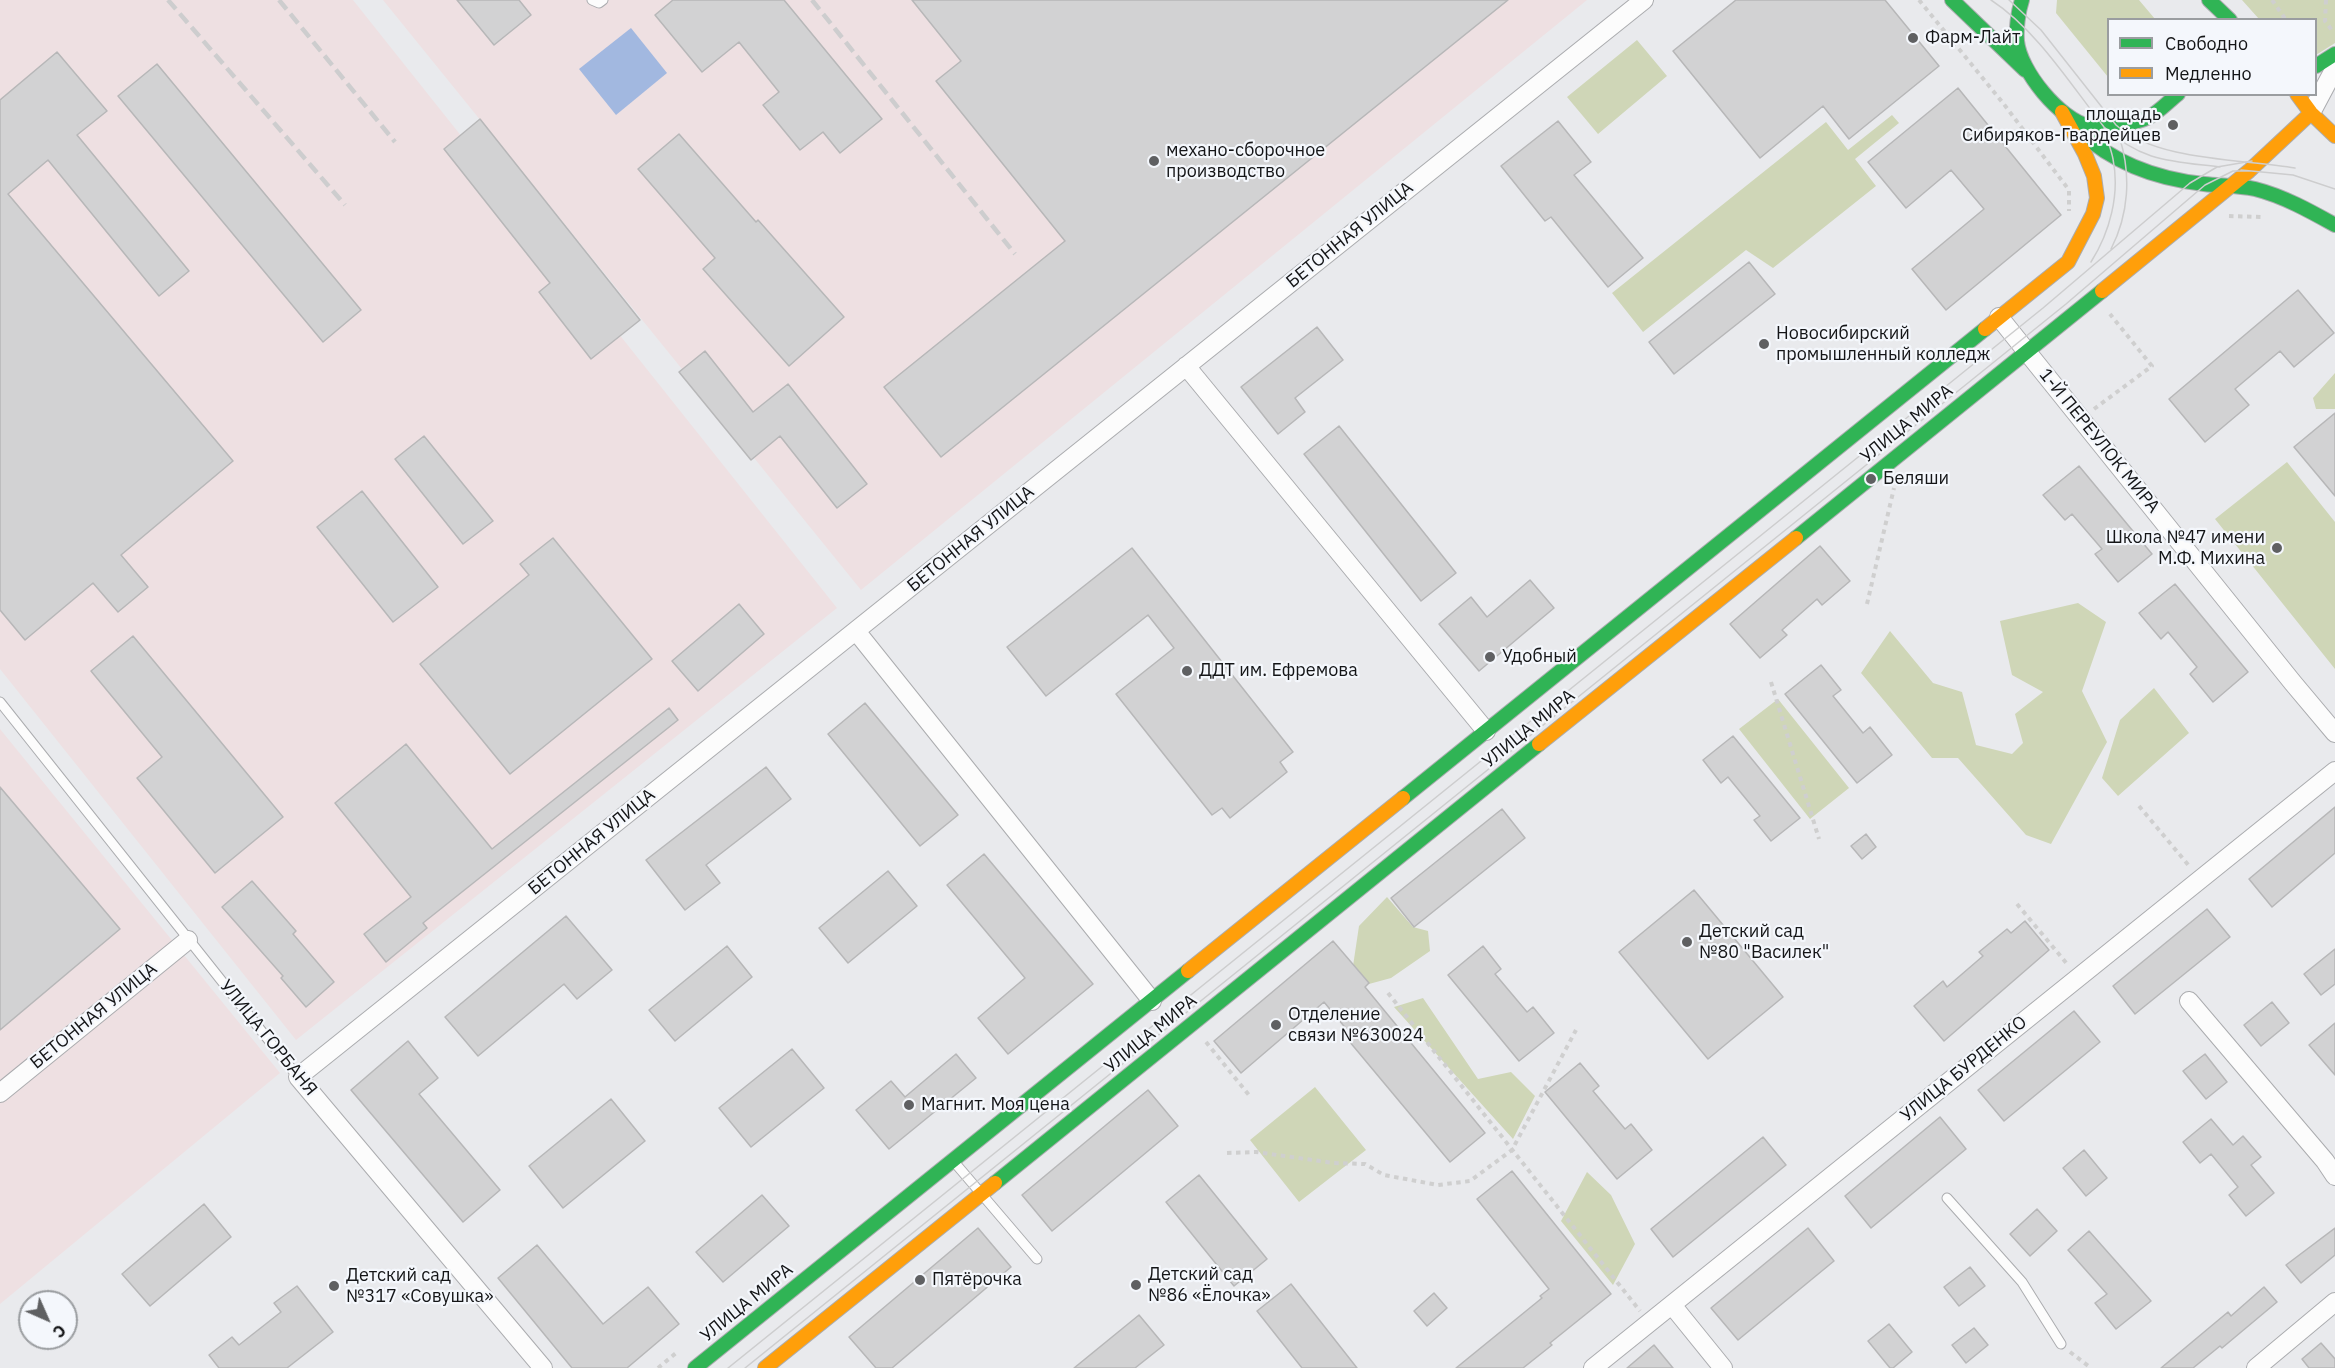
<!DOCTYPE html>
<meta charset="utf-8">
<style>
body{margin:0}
#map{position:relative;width:2335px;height:1368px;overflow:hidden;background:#e9eaed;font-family:"IBM Plex Sans",sans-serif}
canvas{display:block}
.legend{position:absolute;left:2107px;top:18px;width:210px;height:78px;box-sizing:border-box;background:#f4f7fc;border:2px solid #9a9da0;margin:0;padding:8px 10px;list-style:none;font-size:18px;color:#141517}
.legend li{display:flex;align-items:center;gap:12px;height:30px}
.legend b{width:30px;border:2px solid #9a9da0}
.north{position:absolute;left:18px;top:1290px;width:60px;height:60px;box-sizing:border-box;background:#f4f7fc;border:2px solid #9a9da0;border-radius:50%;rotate:135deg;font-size:16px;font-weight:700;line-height:24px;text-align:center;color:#141517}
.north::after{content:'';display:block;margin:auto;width:21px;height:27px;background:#5f6062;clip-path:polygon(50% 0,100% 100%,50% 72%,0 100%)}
</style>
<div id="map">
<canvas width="2335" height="1368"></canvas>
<ul class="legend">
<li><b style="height:8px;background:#30b455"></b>Свободно</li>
<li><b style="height:8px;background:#ff9f0a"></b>Медленно</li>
</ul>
<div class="north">С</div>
</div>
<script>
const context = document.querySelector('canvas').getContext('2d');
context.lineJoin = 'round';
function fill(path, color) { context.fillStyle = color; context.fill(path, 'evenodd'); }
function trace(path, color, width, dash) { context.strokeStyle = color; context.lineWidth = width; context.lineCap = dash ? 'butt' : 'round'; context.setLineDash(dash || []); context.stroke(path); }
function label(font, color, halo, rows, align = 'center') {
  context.font = font + ' "IBM Plex Sans",sans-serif'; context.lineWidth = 4.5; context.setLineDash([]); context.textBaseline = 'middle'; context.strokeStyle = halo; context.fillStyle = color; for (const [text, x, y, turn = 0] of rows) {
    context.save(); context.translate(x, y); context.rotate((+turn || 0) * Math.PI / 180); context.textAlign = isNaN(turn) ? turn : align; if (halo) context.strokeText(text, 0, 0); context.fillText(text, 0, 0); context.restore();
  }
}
fill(new Path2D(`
 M0 0H353L837 608 296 1040 0 669Z
 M383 0H1587L861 590Z
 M0 729 280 1073 0 1304Z`), '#eee0e2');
fill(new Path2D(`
 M2057 0H2139L2155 19 2108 20V77L2056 13Z
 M2242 0H2335V43L2316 55V20L2259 19Z
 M1637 40 1667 76 1598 134 1567 97Z
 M1892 115 1899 123 1855 159 1876 186 1773 268 1746 250 1643 332 1612 293 1826 122 1848 150Z
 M2335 373V409H2316L2313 398Z
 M2287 462 2335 522V669L2215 519Z
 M2078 603 2106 622 2082 691 2107 742 2051 844 2026 835 1958 758H1932L1861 673 1890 631 1933 683 1962 692 1976 745 2012 754 2023 743 2015 714 2043 692 2012 675 2000 621Z
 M2154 688 2189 733 2118 796 2102 778 2120 720Z
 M1778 699 1849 788 1810 819 1739 729Z
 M1387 897 1413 927 1428 931 1430 951 1391 978 1369 984 1353 966 1359 926Z
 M1423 998 1478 1079 1511 1072 1535 1096 1513 1139 1394 1007Z
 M1315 1087 1366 1150 1299 1202 1250 1140Z
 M1587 1172 1611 1195 1635 1244 1613 1285 1561 1221Z`), '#cfd6b7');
fill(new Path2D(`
 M631 28 667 73 616 115 579 69Z`), '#a2b8e0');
const building = new Path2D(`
 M457 0H519L531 15 494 45Z
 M673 0H784L882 119 840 153 823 132 800 150 763 105 779 92 739 42 702 72 655 15Z
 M912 0H1508L941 457 884 387 1065 241 936 81 961 61Z
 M1736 0H1885L1939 66 1849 139 1823 106 1760 158 1673 51Z
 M57 52 107 111 77 135 189 271 159 296 48 160 8 194 233 461 121 555 148 587 118 612 93 583 25 640 0 610V100Z
 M157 64 361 310 323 342 118 96Z
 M1958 88 2061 215 1946 310 1912 269 1984 209 1951 170 1906 208 1868 162Z
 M480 119 640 320 591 359 539 292 550 283 444 149Z
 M1558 121 1591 162 1574 175 1643 258 1608 287 1551 217 1545 221 1501 166Z
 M679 134 756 222 758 220 844 317 789 366 703 269 715 258 638 169Z
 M1749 262 1775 294 1674 374 1649 342Z
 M2298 290 2334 333 2294 367 2280 351 2235 389 2249 405 2205 442 2169 399Z
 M1317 327 1343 360 1295 398 1305 412 1278 434 1241 387Z
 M705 351 753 412 788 384 867 484 837 508 780 436 751 460 679 372Z
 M2335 413V496L2294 447Z
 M1339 426 1456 573 1421 601 1304 454Z
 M424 436 493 521 463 544 395 459Z
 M2079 466 2152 554 2118 582 2095 554 2102 549 2072 514 2065 520 2043 495Z
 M362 491 438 587 393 622 317 527Z
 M553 538 652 659 510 774 420 664 529 575 520 564Z
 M1820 546 1850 581 1822 605 1817 599 1782 630 1787 635 1760 658 1730 624Z
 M1132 548 1293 752 1280 762 1287 772 1230 818 1222 808 1212 815 1116 694 1174 648 1148 615 1046 696 1007 647Z
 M1530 580 1554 608 1479 671 1439 624 1471 597 1487 617Z
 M2175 584 2248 672 2213 702 2190 674 2197 667 2168 632 2161 639 2139 613Z
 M739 604 764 634 698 691 672 661Z
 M133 636 283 817 215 873 137 778 162 757 91 671Z
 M1821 665 1841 690 1833 696 1863 733 1870 727 1892 755 1857 783 1785 694Z
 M865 703 958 815 920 846 828 734Z
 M669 708 678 720 423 923 427 928 386 962 364 934 411 897 335 803 406 744 492 849Z
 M1733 736 1800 818 1771 841 1754 820 1760 816 1728 777 1721 783 1703 760Z
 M766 767 791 799 706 865 720 883 685 910 646 860Z
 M0 787 120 929 0 1030Z
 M2335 807V853L2272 907 2249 879Z
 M1502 809 1525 838 1414 927 1391 898Z
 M1866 834 1876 847 1862 859 1851 846Z
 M984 854 1093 984 1008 1054 978 1018 1025 978 947 885Z
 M888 871 917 906 848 963 819 928Z
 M252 881 296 931 293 934 334 982 306 1007 281 978 283 976 222 907Z
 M1694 890 1783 997 1708 1059 1619 952Z
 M2207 909 2230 937 2135 1014 2113 986Z
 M566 916 612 970 577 999 564 984 478 1056 445 1017Z
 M2025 921 2049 950 1944 1041 1914 1006 1943 981 1947 987 1983 956 1979 952 2007 929 2011 933Z
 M1333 941 1369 983 1365 987 1485 1133 1450 1162 1344 1035 1348 1031 1324 1002 1241 1073 1214 1041Z
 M727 946 752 977 675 1041 649 1010Z
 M1483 946 1501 969 1495 974 1527 1012 1533 1007 1554 1033 1519 1061 1448 975Z
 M2335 949V984L2321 995 2304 974Z
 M2272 1002 2289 1023 2261 1046 2244 1025Z
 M2074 1011 2100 1042 2004 1121 1978 1090Z
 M2335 1023V1075L2309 1045Z
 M408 1041 438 1078 419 1094 500 1190 463 1222 351 1090Z
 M792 1049 824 1088 751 1147 719 1108Z
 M956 1054 976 1078 889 1149 856 1110 891 1081 905 1097Z
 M2205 1054 2227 1082 2206 1099 2183 1071Z
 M1580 1063 1599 1086 1593 1091 1625 1129 1631 1124 1652 1150 1617 1179 1545 1092Z
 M1148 1090 1178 1126 1052 1231 1022 1195Z
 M611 1099 645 1141 563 1208 529 1166Z
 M1940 1117 1966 1149 1871 1228 1845 1196Z
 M2211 1119 2233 1145 2243 1136 2261 1157 2251 1165 2274 1193 2246 1216 2229 1195 2238 1187 2211 1154 2200 1163 2183 1142Z
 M1763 1137 1786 1165 1673 1257 1651 1229Z
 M2084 1150 2107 1178 2086 1196 2063 1168Z
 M1512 1171 1611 1294 1550 1343 1552 1345 1523 1368H1456L1542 1298 1540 1296 1549 1289 1477 1199Z
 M1199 1175 1267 1259 1234 1286 1166 1202Z
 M762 1195 789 1226 723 1282 696 1252Z
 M204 1204 231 1237 150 1306 122 1274Z
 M2037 1209 2057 1231 2030 1256 2010 1234Z
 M978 1228 1011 1267 892 1368H876L849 1337Z
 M1808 1228 1834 1261 1738 1340 1711 1308Z
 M2335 1228V1255L2301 1283 2286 1265Z
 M2089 1231 2151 1301 2116 1329 2095 1303 2107 1294 2068 1250Z
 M537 1245 603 1324 648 1287 679 1324 627 1368H572L498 1278Z
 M1970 1267 1985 1286 1959 1306 1944 1287Z
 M1291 1284 1357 1368H1302L1257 1311Z
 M297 1286 333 1332 287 1368H219L209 1355 232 1337 239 1345 281 1312 274 1303Z
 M2264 1287 2277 1302 2222 1348 2220 1346 2193 1368H2161L2228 1312 2231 1316Z
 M1434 1293 1447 1308 1427 1326 1414 1311Z
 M1139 1315 1164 1345 1135 1368H1074Z
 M1889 1324 1912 1352 1893 1368H1890L1868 1341Z
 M1974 1328 1988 1345 1966 1363 1952 1345Z
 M2321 1343 2335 1359V1368H2309L2302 1359Z
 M1654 1345 1673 1368H1627Z`);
fill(building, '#d2d2d3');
trace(building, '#b7b7b8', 1.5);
const lane = new Path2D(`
 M592 0 599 3 603 0
 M0 702 298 1077
 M955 1163 1037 1259
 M1947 1198 2022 1282 2061 1344`);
const street = new Path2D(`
 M2311 113 2335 68
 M1999 317 2293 683 2335 733
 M1186 366 1486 731
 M856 631 1152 1001
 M2189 1001 2325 1161 2335 1176
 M0 1093 188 940
 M1672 1305 1723 1368
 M543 1368 298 1077 1644 0
 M1593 1368 2335 771
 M2256 1368 2335 1302`);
const fast = new Path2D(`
 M1952 0 2025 70
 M2022 0C2018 12 2016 29 2017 41 2020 71 2060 120 2089 126 2102 129 2137 123 2149 117 2159 112 2169 101 2178 94
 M2209 0 2230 20
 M2316 66 2335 54
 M2079 131C2114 164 2157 179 2204 184 2221 186 2238 185 2255 189 2283 196 2310 211 2335 225
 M1796 538 2102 291
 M1403 798 1985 329
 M995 1183 1539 744
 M695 1368 1188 971`);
const slow = new Path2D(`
 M2297 94 2311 113 2335 136
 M2102 291 2249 171 2311 113
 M1985 329 2068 262 2093 214 2097 198 2094 176 2085 154 2062 112
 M1539 744 1796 538
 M1188 971 1403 798
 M765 1368 995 1183`);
trace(lane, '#abacaf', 11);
trace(street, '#abacaf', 20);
trace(fast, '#abacaf', 16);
trace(slow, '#abacaf', 16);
trace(new Path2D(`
 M1919 0 2003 103 2069 190V211
 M2272 0 2286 20
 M2326 0 2325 21 2334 33
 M2229 216 2263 217
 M2094 409 2152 366 2110 314
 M1867 604 1894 488
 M1771 682 1819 839
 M2139 806 2190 867
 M2017 904 2068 965
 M1388 993 1640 1311
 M1206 1042 1249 1095
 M1227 1153 1256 1152 1334 1163 1365 1164 1384 1175 1438 1185 1470 1181 1512 1150 1576 1030
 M2070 1352 2091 1368
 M658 1368 676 1353`), '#cfcfcf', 4, [4.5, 4.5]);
trace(lane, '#fcfcfc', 9);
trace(street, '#fcfcfc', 18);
trace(fast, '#30b455', 14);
trace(slow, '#ff9f0a', 14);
trace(new Path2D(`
 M1991 0C2036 29 2071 85 2104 127 2142 162 2171 161 2220 167
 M2009 0 2041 30 2116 125C2156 161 2242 159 2295 168
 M2241 170 2293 175 2335 189
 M2111 249C2129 214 2131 175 2120 139
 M2091 262C2110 232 2120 194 2113 159 2111 148 2106 138 2104 127
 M728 1368 2043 308 2190 183 2217 167 2252 161
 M745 1368 2066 304 2205 185 2233 171H2249`), '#cdcdce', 1.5);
trace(new Path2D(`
 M168 0 345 205
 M279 0 395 142
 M812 0 1015 254`), '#cdcdce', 4.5, [12, 6]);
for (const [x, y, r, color] of [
 [1913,38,6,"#5f6062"],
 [2173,125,6,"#5f6062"],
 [1154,161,6,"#5f6062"],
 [1764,344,6,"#5f6062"],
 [1871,479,6,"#5f6062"],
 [2277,548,6,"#5f6062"],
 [1490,657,6,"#5f6062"],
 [1187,671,6,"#5f6062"],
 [1687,942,6,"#5f6062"],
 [1276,1025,6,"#5f6062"],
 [909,1105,6,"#5f6062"],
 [920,1280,6,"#5f6062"],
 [1136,1285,6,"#5f6062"],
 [334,1286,6,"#5f6062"]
]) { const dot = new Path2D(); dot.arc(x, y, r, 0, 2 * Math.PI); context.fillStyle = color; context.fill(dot); trace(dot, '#f4f7fc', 2); }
label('18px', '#141517', '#f4f7fc', [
 ["Фарм-Лайт",1925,38],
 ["площадь",2161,115,"right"],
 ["Сибиряков-Гвардейцев",2161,136,"right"],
 ["механо-сборочное",1166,151],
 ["производство",1166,172],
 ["Новосибирский",1776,334],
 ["промышленный колледж",1776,355],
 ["Беляши",1883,479],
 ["Школа №47 имени",2265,538,"right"],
 ["М.Ф. Михина",2265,559,"right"],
 ["Удобный",1502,657],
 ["ДДТ им. Ефремова",1199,671],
 ["Детский сад",1699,932],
 ["№80 \"Василек\"",1699,953],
 ["Отделение",1288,1015],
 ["связи №630024",1288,1036],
 ["Магнит. Моя цена",921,1105],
 ["Детский сад",1148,1275],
 ["№86 «Ёлочка»",1148,1296],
 ["Детский сад",346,1276],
 ["№317 «Совушка»",346,1297],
 ["Пятёрочка",932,1280]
], 'left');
label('18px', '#141517', '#f4f7fc', [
 ["БЕТОННАЯ УЛИЦА",1350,235,-39],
 ["УЛИЦА МИРА",1907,424,-39],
 ["1-Й ПЕРЕУЛОК МИРА",2099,441,51],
 ["БЕТОННАЯ УЛИЦА",971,539,-39],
 ["УЛИЦА МИРА",1529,729,-39],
 ["БЕТОННАЯ УЛИЦА",592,842,-39],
 ["БЕТОННАЯ УЛИЦА",94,1016,-39],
 ["УЛИЦА МИРА",1151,1034,-39],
 ["УЛИЦА ГОРБАНЯ",268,1038,51],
 ["УЛИЦА БУРДЕНКО",1964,1069,-39],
 ["УЛИЦА МИРА",747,1303,-39]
]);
</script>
